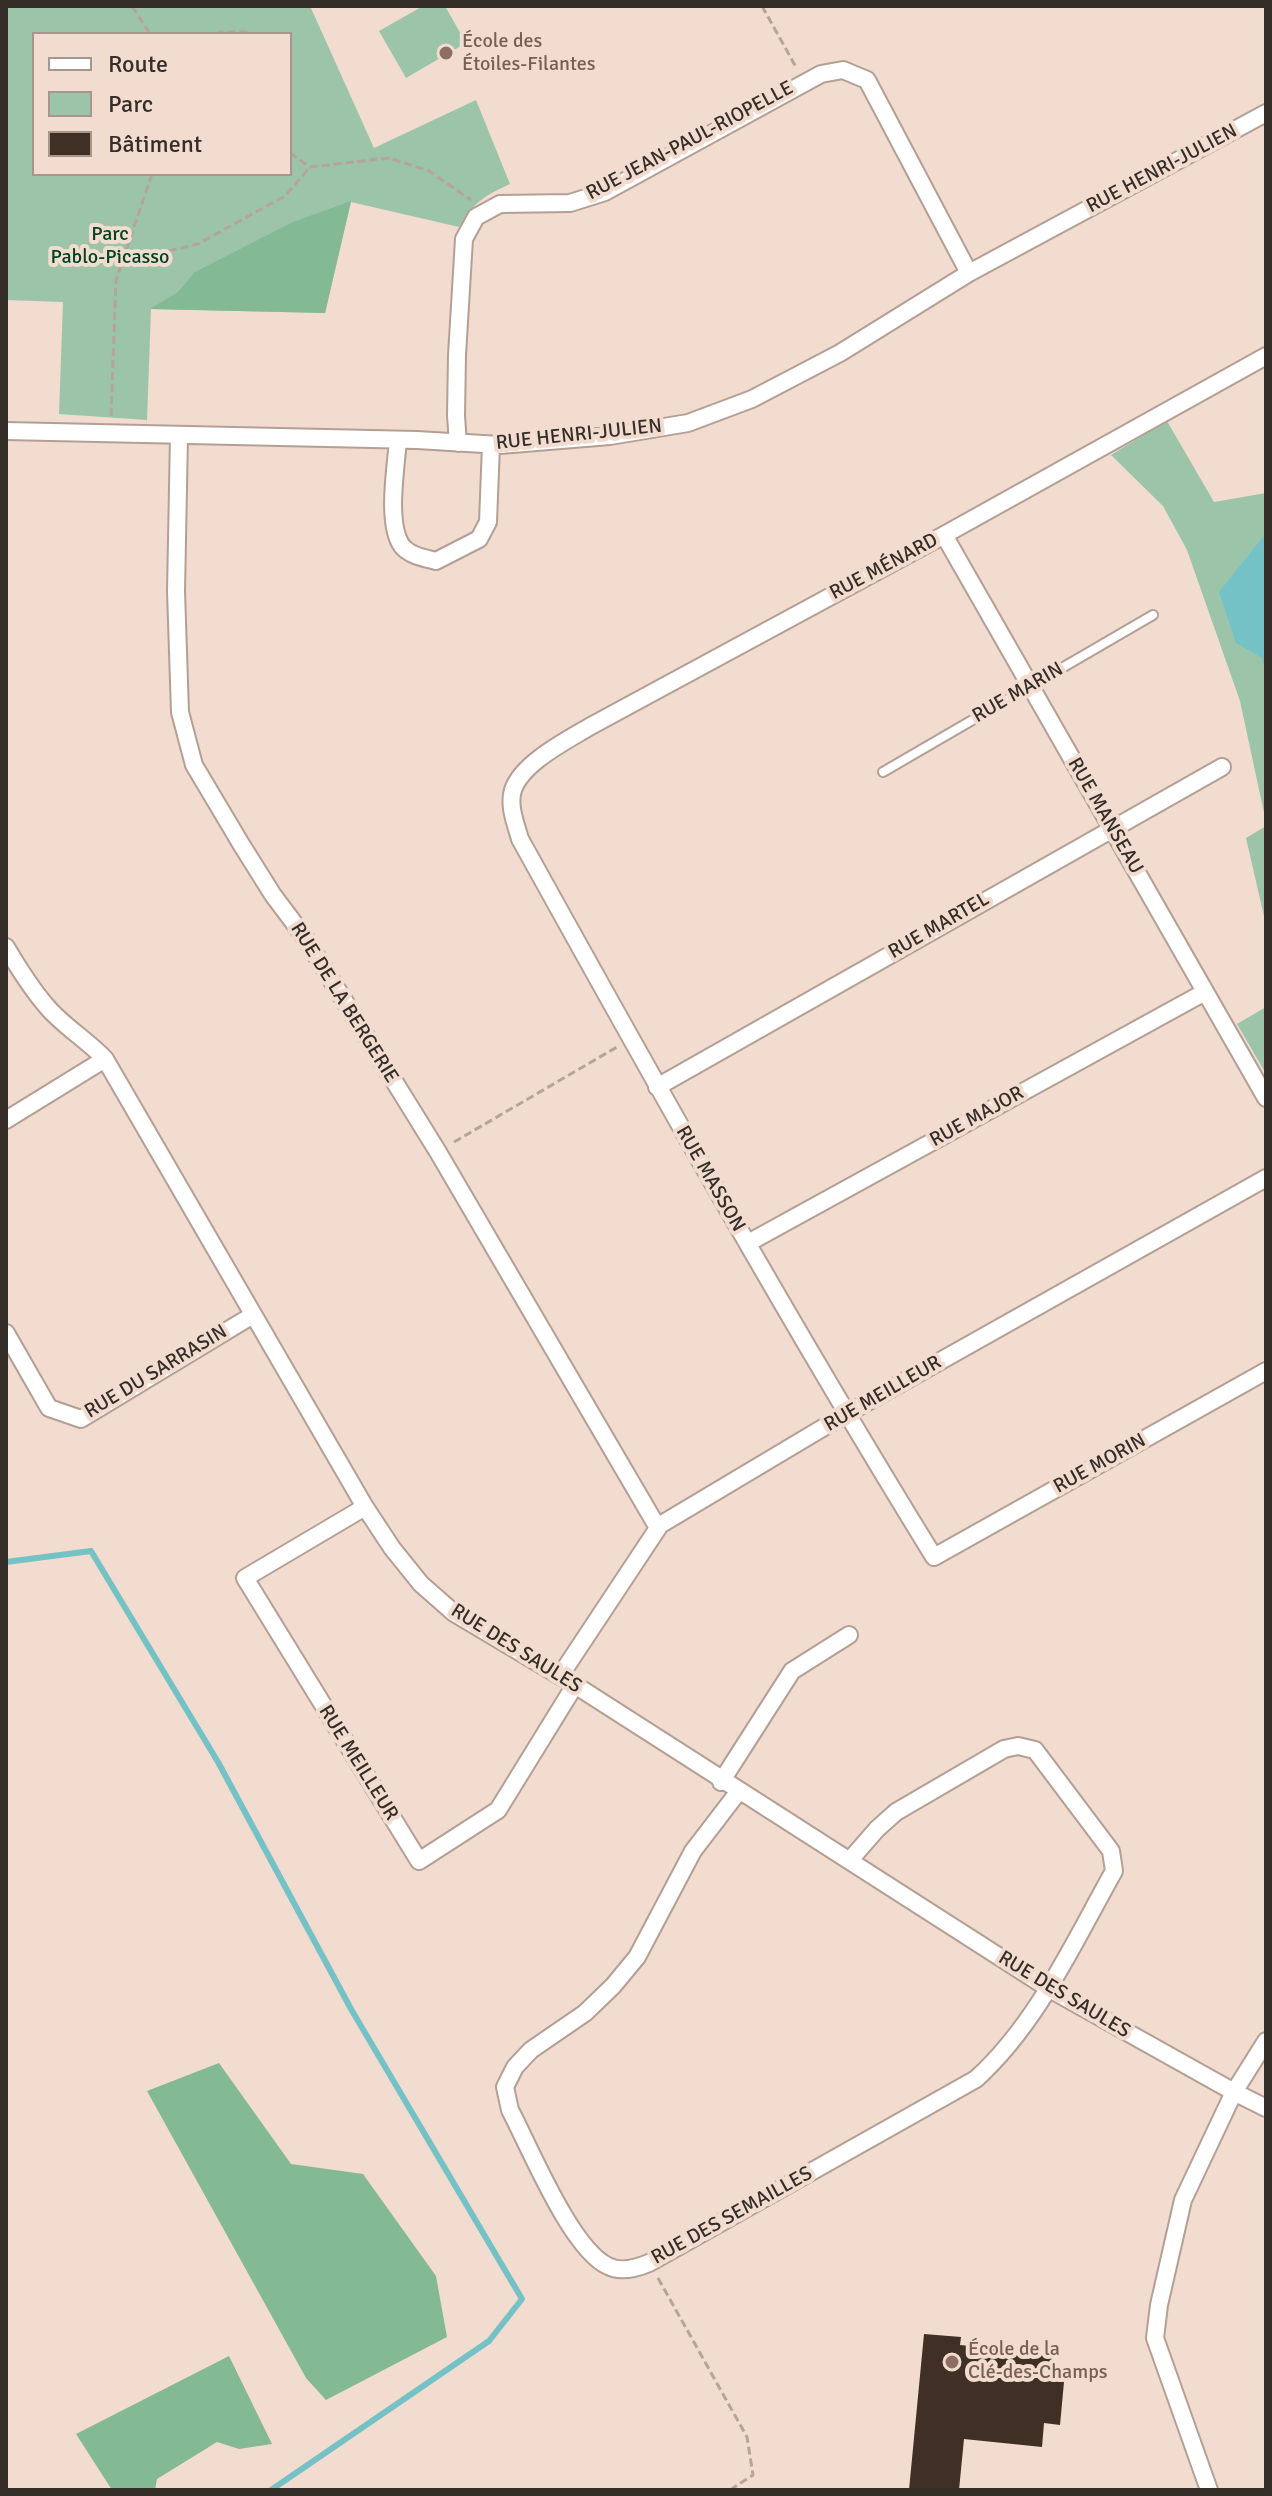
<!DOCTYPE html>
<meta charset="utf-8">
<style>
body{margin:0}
#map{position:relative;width:1272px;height:2496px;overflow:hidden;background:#f2dcd0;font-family:Signika,sans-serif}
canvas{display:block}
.frame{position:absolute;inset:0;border:8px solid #352d28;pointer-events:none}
.legend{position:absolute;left:32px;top:32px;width:260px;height:144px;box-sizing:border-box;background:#f2dcd0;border:2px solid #a6968d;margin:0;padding:10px 14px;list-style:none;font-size:24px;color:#352d28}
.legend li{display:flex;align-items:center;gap:16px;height:40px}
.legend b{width:40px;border:2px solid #a6968d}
</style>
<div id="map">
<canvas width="1272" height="2496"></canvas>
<div class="frame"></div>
<ul class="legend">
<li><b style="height:10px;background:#fff"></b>Route</li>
<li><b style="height:22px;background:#9cc4a9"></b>Parc</li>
<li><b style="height:22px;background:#3f2f25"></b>Bâtiment</li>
</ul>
</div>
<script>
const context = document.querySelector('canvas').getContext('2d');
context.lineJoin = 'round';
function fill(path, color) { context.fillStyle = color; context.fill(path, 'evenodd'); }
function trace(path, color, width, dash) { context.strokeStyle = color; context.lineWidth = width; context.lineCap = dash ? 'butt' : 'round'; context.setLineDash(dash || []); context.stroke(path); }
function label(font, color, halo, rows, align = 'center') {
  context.font = font + ' Signika,sans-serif'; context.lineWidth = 8; context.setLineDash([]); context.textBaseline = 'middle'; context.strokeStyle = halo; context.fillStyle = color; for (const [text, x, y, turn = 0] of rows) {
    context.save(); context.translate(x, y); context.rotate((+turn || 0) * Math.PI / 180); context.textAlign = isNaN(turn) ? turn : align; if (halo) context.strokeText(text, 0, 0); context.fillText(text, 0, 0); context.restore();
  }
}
fill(new Path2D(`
 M6 6H310L374 148 476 100 510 184C484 196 474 202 459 227L351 202 325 313 151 309 147 420 59 414 63 302 6 300ZM34 34H290V174H34Z
 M423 6H445L466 43 406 78 379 31Z
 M1167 421 1214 502 1266 493V822L1240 701 1187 550 1163 506 1111 455Z
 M1266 826V925L1246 838Z
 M1266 1007V1074L1237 1024Z`), '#9cc4a9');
fill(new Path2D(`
 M351 201 325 313 150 309 178 292 195 272 293 222Z
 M219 2063 291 2164 363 2174 436 2276 447 2337 326 2400 306 2378 147 2091Z
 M229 2356 272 2444 239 2449 217 2442 157 2479 155 2490H112L76 2434Z`), '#84b996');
fill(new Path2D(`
 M1266 533V676L1262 658 1236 643 1219 592Z`), '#75c2c6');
trace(new Path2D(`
 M6 1562 91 1551 218 1762 351 2009 522 2299 489 2341 271 2490`), '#75c2c6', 6);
fill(new Path2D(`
 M924 2334 961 2337 960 2345 1053 2354 1050 2381 1064 2382 1060 2425 1044 2423 1042 2447 964 2439 959 2490H909Z`), '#3f2f25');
const lane = new Path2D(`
 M883 772 1153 615`);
const street = new Path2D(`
 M1266 356 944 535 589 727C566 741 522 763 513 790 508 805 516 825 520 839 654 1081 789 1322 934 1557L1266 1371
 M6 431 417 440 500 445 610 436 688 423 752 399 840 353 969 273 1266 113
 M179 436 176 591 180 712 194 765 241 844 273 895 306 939 438 1152 658 1528
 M398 440C396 467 386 524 402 546 410 556 425 558 436 561L479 539 488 522 491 445
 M458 443 456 416 457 355 464 239 476 217 500 204 570 203 605 192 821 74 843 70 867 80 969 273
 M944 535 1266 1098
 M6 947C19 969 32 990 49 1009 65 1027 88 1041 105 1059L365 1507 392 1548 421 1584 454 1613 575 1685 1048 1988 1234 2092 1266 2108
 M657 1087 1222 767
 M6 1120 105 1059
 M748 1243 1205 992
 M6 1333 49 1408 81 1419 253 1315
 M365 1507 245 1578 419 1861 498 1810 575 1685
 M560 1676 660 1525 846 1414 1266 1178
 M721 1782 792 1671 849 1635
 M739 1791 693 1851 637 1957 613 1986 585 2013 531 2050 515 2067 505 2087 510 2110C530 2148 571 2249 608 2266 621 2273 637 2268 649 2263L976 2079C1037 2024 1074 1942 1114 1871L1111 1851 1035 1750 1018 1746 1004 1749 896 1812 877 1829 850 1860
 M1209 2490 1155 2338 1159 2305 1183 2200 1234 2092 1266 2041`);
trace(lane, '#b49f94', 12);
trace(street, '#b49f94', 20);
trace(new Path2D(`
 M132 6 150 34
 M762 6 796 67
 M216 34 220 32H246L248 34
 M290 153 310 167 389 158 429 171 471 200
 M122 262 198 244 285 196 310 167
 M111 416 116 280 152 174
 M454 1142 617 1047
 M658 2278 747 2437 753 2475 730 2490`), '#b6a49b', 3, [8, 4]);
trace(lane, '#fff', 8);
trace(street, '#fff', 16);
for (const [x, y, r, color] of [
 [446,53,8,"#8d6e63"],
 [952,2362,8,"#8d6e63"]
]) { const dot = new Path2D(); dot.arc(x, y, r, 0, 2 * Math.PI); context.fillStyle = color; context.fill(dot); trace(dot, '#f2dcd0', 3); }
label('20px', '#785e54', '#f2dcd0', [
 ["École des",462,42],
 ["Étoiles-Filantes",462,65],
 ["École de la",968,2350],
 ["Clé-des-Champs",968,2373]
], 'left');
label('20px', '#352d28', '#f2dcd0', [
 ["RUE JEAN-PAUL-RIOPELLE",690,141,-28],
 ["RUE HENRI-JULIEN",1162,169,-28],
 ["RUE HENRI-JULIEN",579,435,-6],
 ["RUE MÉNARD",884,567,-28],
 ["RUE MARIN",1018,693,-30],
 ["RUE MANSEAU",1105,816,60],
 ["RUE MARTEL",939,926,-30],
 ["RUE DE LA BERGERIE",344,1003,58],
 ["RUE MAJOR",977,1117,-29],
 ["RUE MASSON",710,1179,60],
 ["RUE DU SARRASIN",156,1372,-31],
 ["RUE MEILLEUR",883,1394,-30],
 ["RUE MORIN",1100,1464,-29],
 ["RUE DES SAULES",516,1649,32],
 ["RUE MEILLEUR",358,1763,58],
 ["RUE DES SAULES",1064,1995,31],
 ["RUE DES SEMAILLES",732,2216,-29]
]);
label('20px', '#004323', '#f2dcd0', [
 ["Parc",110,235],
 ["Pablo-Picasso",110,258]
]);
</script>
